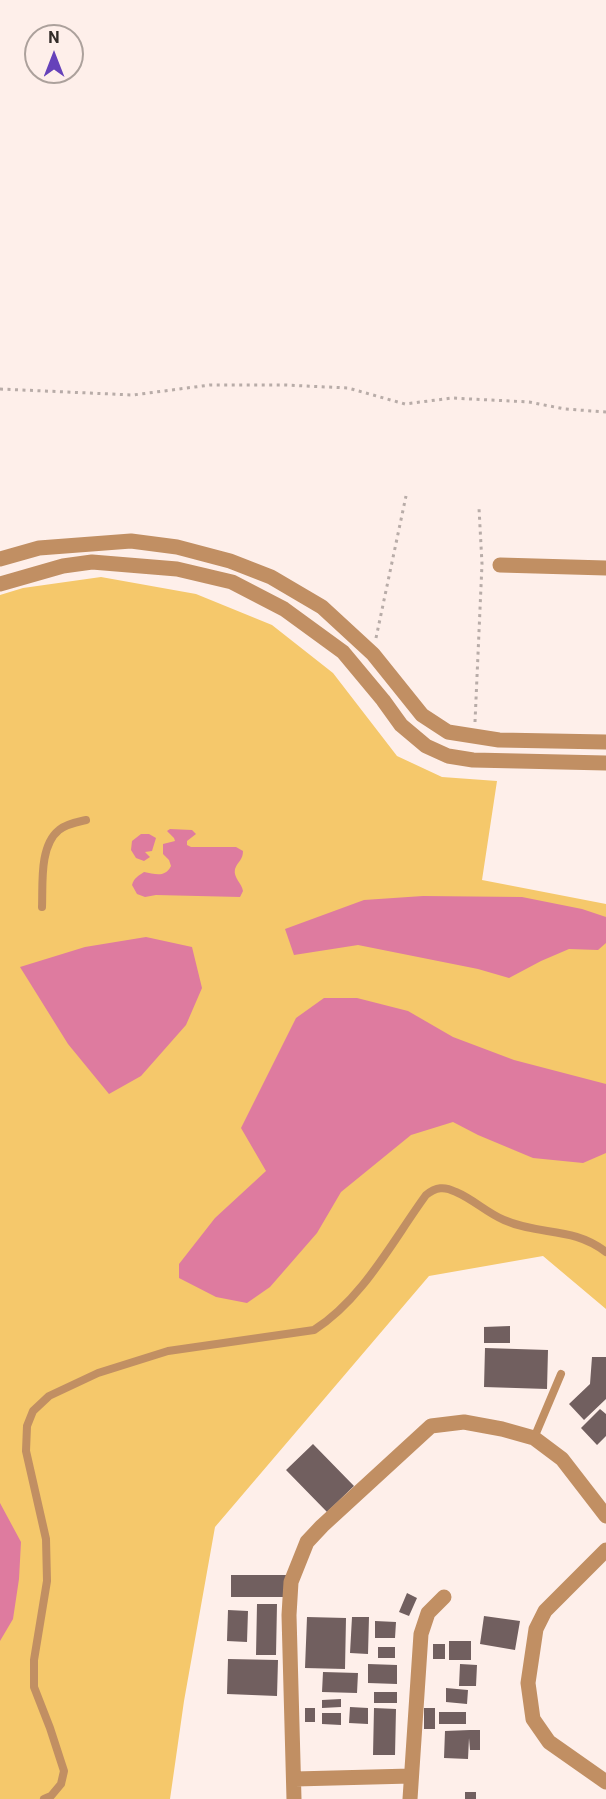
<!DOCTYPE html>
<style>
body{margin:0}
#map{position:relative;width:606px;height:1799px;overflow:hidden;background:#feefea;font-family:Roboto,sans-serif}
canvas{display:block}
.north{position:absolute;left:24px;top:24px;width:60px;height:60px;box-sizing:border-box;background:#feefea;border:2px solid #aca19c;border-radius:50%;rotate:0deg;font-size:16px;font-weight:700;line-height:24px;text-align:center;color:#322b28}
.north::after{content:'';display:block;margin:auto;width:21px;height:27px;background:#6642ba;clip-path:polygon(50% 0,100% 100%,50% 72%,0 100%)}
</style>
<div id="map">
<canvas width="606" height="1799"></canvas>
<div class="north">N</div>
</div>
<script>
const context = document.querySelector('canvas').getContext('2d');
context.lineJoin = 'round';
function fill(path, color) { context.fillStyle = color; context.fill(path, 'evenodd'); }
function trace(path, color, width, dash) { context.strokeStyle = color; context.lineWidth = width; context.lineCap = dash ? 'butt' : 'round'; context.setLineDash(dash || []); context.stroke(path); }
fill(new Path2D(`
 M101 577 196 594 272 625 333 673 397 756 442 777 497 781 482 880 606 904V1309L543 1256 429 1276 215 1527 184 1701 170 1799H0V595L23 588Z`), '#f5c86b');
fill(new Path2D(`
 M170 829 192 830 196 834 187 841V845L191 847H236L243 851C243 860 238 861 235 869 233 878 242 883 243 891L240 897 156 895 145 897 137 894 132 885C134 878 138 876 144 872 155 874 165 878 171 866L169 860 163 854V844L175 841 174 838 167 831Z
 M141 834H149L156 838 152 851 145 852 150 857 144 861 136 858 131 850 132 841Z
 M423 896 522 897 582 909 606 917V943L598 950 569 949 541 961 509 978 478 969 358 945 294 955 285 929 364 900Z
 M146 937 192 947 202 988 186 1025 141 1076 109 1094 68 1044 20 967 85 947Z
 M324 998H357L408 1011 453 1037 514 1060 606 1084V1153L583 1163 533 1158 478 1135 453 1122 411 1135 341 1192 317 1233 270 1287 247 1303 216 1297 179 1278V1264L215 1218 266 1171 241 1128 296 1018Z
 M0 1503 21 1542 19 1579 13 1619 0 1641Z`), '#de7b9f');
fill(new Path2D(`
 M510 1326V1343H484V1327Z
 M485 1348 548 1350 547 1389 484 1387Z
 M592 1357H606V1399L584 1420 569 1404 590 1384Z
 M600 1409 606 1414V1436L597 1445 581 1428Z
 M313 1444 354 1486 327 1512 286 1470Z
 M231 1575H286V1597H231Z
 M407 1593 417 1598 409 1616 399 1612Z
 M257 1604H277L276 1655H256Z
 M228 1610 248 1611 247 1642 227 1641Z
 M484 1616 520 1621 515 1650 480 1644Z
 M307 1617 346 1618 345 1669 305 1668Z
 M352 1617H369L368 1654 350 1653Z
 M375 1621 396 1622 395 1638H375Z
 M449 1641H471V1660H449Z
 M433 1644H445V1659H433Z
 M378 1647H395V1658H378Z
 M228 1659 278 1660 277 1696 227 1694Z
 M368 1664 397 1665V1684L368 1683Z
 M460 1664 477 1665 476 1686H459Z
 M323 1672 358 1673 357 1693 322 1692Z
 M446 1688 468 1690 467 1704 446 1702Z
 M374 1692H397V1703H374Z
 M341 1699V1707L322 1708V1700Z
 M350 1707 368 1708V1724L349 1723Z
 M305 1708H315V1722H305Z
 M374 1708 396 1709 395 1755H373Z
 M424 1708H435V1729H424Z
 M439 1712H466V1724H439Z
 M322 1713H341V1725L322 1724Z
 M470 1730H480V1750H470L469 1738 468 1759 444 1758 445 1731Z
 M465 1792H476V1799H465Z`), '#715f5f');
trace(new Path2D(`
 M0 389 133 395 210 385H285L348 388 405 404 452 398 529 402 565 409 606 412
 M376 638 406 496
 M475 722 482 564 479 508`), '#b8aca8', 3, [3, 4.5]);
trace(new Path2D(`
 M42 907C43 885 39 846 59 830 66 824 77 822 86 820
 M534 1438 561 1374
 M44 1799 51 1796 61 1784 64 1771 50 1728 34 1687V1660L47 1581 46 1539 26 1451 27 1426 33 1411 49 1396 98 1373 168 1351 314 1330C363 1299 393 1240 426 1195 436 1187 444 1186 456 1192 473 1199 487 1213 504 1220 540 1236 572 1226 606 1252`), '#c18f63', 8);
trace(new Path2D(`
 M0 559 39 548 131 541 177 547 230 561 271 577 322 607 373 654 422 715 448 732 499 740 606 742
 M500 565 606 568
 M0 584 63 566 92 562 177 569 232 582 284 609 343 652 383 700 401 725 426 746 448 756 473 760 606 763
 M606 1550 545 1611 536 1629 528 1683 533 1719 549 1742 606 1782
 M295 1779 411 1776
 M294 1799 289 1615 291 1582 307 1542 322 1526 431 1426 464 1422 502 1429 534 1438 562 1459 606 1516
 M410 1799 421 1634 428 1613 444 1597`), '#c18f63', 15);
</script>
